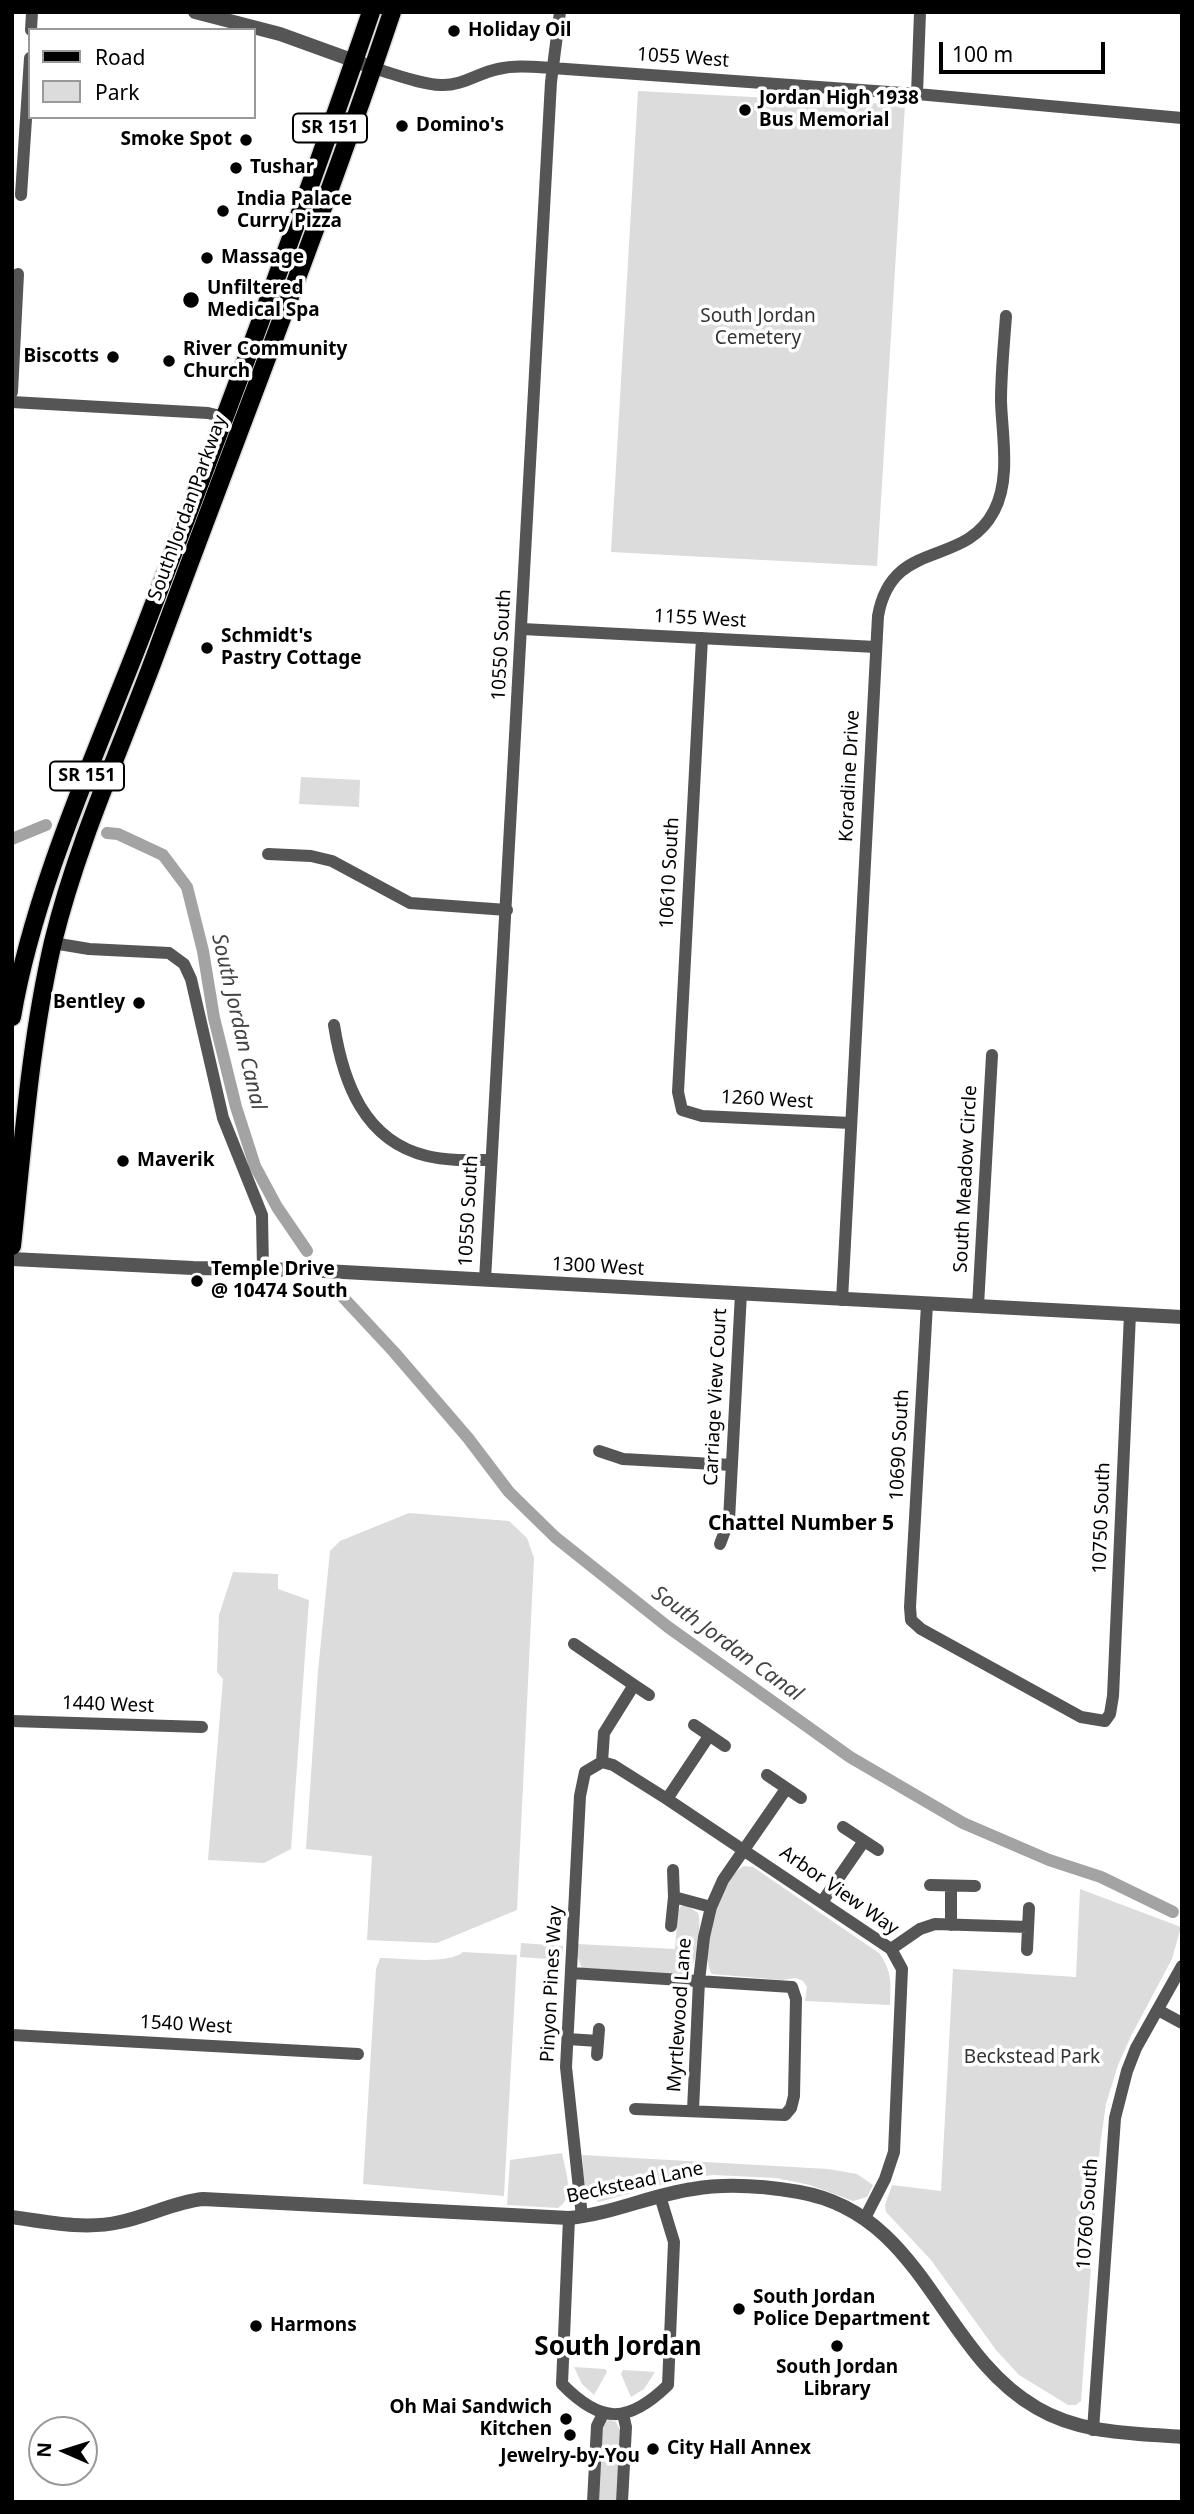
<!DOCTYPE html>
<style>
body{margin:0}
#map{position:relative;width:1194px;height:2514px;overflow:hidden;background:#fff;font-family:"Noto Sans",sans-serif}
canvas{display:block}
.frame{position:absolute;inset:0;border:14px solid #000;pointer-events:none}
.legend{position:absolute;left:28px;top:28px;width:228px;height:91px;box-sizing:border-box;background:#fff;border:2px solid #999;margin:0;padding:9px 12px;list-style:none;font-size:21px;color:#000}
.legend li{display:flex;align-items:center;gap:14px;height:35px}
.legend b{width:35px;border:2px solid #999}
.north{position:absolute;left:28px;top:2416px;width:70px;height:70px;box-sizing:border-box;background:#fff;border:2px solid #999;border-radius:50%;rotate:273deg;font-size:19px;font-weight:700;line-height:28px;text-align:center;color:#000}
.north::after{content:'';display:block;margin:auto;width:24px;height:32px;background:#000;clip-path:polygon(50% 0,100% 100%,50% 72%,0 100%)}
.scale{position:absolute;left:939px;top:42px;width:166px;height:32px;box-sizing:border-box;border:4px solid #000;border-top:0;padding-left:9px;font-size:21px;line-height:24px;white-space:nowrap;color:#000;-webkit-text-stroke:5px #fff;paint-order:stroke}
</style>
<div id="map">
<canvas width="1194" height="2514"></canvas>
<div class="frame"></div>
<ul class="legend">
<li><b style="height:9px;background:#000"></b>Road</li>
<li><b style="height:19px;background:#dcdcdc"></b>Park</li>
</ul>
<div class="north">N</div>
<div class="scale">100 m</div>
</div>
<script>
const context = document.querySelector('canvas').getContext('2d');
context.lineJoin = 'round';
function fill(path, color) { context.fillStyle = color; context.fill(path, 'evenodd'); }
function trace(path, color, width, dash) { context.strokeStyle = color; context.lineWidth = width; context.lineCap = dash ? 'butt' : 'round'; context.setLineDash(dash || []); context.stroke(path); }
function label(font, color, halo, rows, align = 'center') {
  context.font = font + ' "Noto Sans",sans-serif'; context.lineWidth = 7; context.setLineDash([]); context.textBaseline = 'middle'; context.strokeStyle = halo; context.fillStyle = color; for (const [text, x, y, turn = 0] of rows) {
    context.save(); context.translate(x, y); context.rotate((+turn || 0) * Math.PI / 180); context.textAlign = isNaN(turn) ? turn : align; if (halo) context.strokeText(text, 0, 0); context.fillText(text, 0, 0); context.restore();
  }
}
fill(new Path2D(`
 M638 91 905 105 877 566 611 552Z
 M301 777 360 780 359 807 299 804Z
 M409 1513 509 1521 527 1538 534 1558 517 1910 437 1943 367 1940 372 1856 306 1849 318 1671 330 1551 340 1541Z
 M233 1572 278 1574V1589L309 1600 291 1849 264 1863 208 1860 223 1679 217 1672 219 1615Z
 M744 1866 753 1867 879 1953C892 1970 891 1985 890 2005L805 2001 807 1987 803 1981 796 1978 782 1980 712 1974C698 1952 721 1877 744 1866Z
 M1080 1889 1181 1927 1172 1959 1132 2034 1118 2065 1106 2104 1100 2146 1081 2401 1076 2405H1068L1019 2375 996 2350 931 2260 886 2212 885 2205 892 2185 941 2191 953 1969 1076 1977Z
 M686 1905 698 1913C702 1922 697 1964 689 1971 686 1974 682 1974 678 1975L582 1968 577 1956V1944L675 1949 678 1911 681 1906Z
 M521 1943 563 1946 562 1960 520 1957Z
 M463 1952 517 1955 504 2196 363 2184 376 1969 380 1958C400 1958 449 1965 463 1952Z
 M562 2153C565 2170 576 2197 558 2208L507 2205 510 2160Z
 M582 2155 828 2169 857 2174 873 2185 867 2197 853 2201 810 2185 776 2178 713 2175 682 2179 599 2202C581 2196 584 2171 582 2155Z
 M574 2367 605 2369 607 2372 594 2395 582 2384Z
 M623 2370 655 2372 644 2389 631 2397 621 2374Z
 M611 2420 616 2422 621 2432 617 2502H597L601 2427 606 2421Z`), '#dcdcdc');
trace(new Path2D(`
 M107 833 118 834 163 855 187 887 203 951 214 1018 236 1107 255 1166 277 1207 307 1251
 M12 839 46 825
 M340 1294 394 1352 468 1438 509 1492 555 1537 668 1627 850 1757 963 1823 1049 1860 1101 1877 1173 1912`), '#a3a3a3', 12);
const primary = new Path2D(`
 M12 1017C34 887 98 750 145 627 223 423 300 219 371 12
 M12 1246C23 1144 30 1042 53 942 78 840 122 746 158 648 236 436 320 226 392 12`);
trace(primary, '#dbdbdb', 21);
trace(new Path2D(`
 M31 30 32 12
 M373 68C395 74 419 84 441 85 462 86 478 73 498 69 516 65 534 67 552 68L917 94 1182 118
 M917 94 920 12
 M21 195 30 58
 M12 392 18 274
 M12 402 208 413 224 417
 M522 629 876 647
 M702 638 678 1092 682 1110 702 1116 851 1123
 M268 854 311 856 332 861 410 903 507 910
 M53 943 89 949 169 953 184 964 191 979 223 1118 262 1215 263 1269
 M334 1025C343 1082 364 1141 427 1156 448 1161 470 1160 491 1160
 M485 1280 551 82 560 12
 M842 1300 878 616C892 537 964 569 994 511 1011 479 1002 435 1001 401 1001 373 1004 344 1006 316
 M927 1304 910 1607 911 1620 921 1629 1081 1717 1105 1721 1110 1714 1113 1696 1130 1314
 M978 1306 992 1055
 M599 1451 623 1459 732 1465
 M720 1544 729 1520 741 1293
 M574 1644 634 1685 604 1733 602 1762
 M634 1685 649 1695
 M12 1721 202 1727
 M694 1725 725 1746
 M602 1762 613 1765 667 1799 891 1949 902 1969 894 2152 885 2179 865 2218
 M767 1775 801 1798
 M667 1799 709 1736
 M843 1827 878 1850
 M930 1885 975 1886
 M674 1897 711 1907
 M822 1902 864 1841
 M951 1925V1886
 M671 1926 674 1897 673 1870
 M891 1949 920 1929 935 1924 1028 1927
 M1027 1950 1029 1908
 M571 1973 792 1987 796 1999 794 2096 791 2108 785 2115 635 2109
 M1158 2010 1182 2023
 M12 2035 358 2054
 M568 2039 598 2041
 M597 2055 599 2029
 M693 2110 699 1981 704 1937 711 1907 723 1880 786 1789
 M582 2217 566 2067 580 1796 585 1772 602 1762
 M569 2218 562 2384C601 2424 628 2424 668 2385L674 2242 660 2196
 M1093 2430 1115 2118 1127 2071 1136 2048 1182 1966
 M593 2502 597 2426 603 2414
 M622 2502 626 2427 623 2414`), '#555', 12);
trace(new Path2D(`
 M195 12 280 34 363 64
 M12 1259 193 1268 306 1270 1182 1317
 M12 2217C47 2222 85 2230 120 2222 149 2216 174 2202 203 2199L569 2218C612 2214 651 2195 693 2189 728 2183 764 2186 799 2192 925 2214 939 2352 1037 2408 1081 2434 1133 2433 1182 2437`), '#555', 14);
trace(primary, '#000', 18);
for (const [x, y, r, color] of [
 [454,31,7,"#000"],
 [745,110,7,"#000"],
 [402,126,7,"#000"],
 [246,140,7,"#000"],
 [236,168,7,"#000"],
 [223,211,7,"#000"],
 [207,258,7,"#000"],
 [191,300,9,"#000"],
 [113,357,7,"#000"],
 [169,361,7,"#000"],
 [207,648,7,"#000"],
 [139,1003,7,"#000"],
 [123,1161,7,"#000"],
 [197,1281,7,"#000"],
 [739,2309,7,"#000"],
 [256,2326,7,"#000"],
 [837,2346,7,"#000"],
 [566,2419,7,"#000"],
 [570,2435,7,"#000"],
 [653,2449,7,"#000"]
]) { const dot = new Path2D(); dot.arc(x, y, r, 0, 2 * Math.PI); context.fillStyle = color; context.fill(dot); trace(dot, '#fff', 2.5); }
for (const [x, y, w] of [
 [330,128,74],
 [87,776,74]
]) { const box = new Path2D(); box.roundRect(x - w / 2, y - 14.5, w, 29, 5); context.fillStyle = '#fff'; context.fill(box); trace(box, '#000', 2); }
label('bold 18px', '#000', null, [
 ["SR 151",330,128],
 ["SR 151",87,776]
]);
label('bold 19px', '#000', '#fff', [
 ["Holiday Oil",468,31],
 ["Jordan High 1938",759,99],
 ["Bus Memorial",759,121],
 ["Domino's",416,126],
 ["Smoke Spot",232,140,"right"],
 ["Tushar",250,168],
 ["India Palace",237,200],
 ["Curry Pizza",237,222],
 ["Massage",221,258],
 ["Unfiltered",207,289],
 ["Medical Spa",207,311],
 ["River Community",183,350],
 ["Church",183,372],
 ["Biscotts",99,357,"right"],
 ["Schmidt's",221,637],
 ["Pastry Cottage",221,659],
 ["Bentley",125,1003,"right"],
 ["Maverik",137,1161],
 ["Temple Drive",211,1270],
 ["@ 10474 South",211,1292],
 ["South Jordan",753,2298],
 ["Police Department",753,2320],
 ["Harmons",270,2326],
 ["South Jordan",837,2368,"center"],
 ["Library",837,2390,"center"],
 ["Oh Mai Sandwich",552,2408,"right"],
 ["Kitchen",552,2430,"right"],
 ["City Hall Annex",667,2449],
 ["Jewelry-by-You",570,2457,"center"]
], 'left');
label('19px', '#000', '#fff', [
 ["1055 West",683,58,4],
 ["South Jordan Parkway",188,508,-70],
 ["1155 West",700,619,3],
 ["10550 South",502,645,-87],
 ["Koradine Drive",850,776,-87],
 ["10610 South",670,873,-87],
 ["1260 West",767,1100,3],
 ["South Meadow Circle",966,1179,-87],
 ["10550 South",469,1211,-87],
 ["1300 West",598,1267,3],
 ["Carriage View Court",716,1397,-87],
 ["10690 South",900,1445,-87],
 ["10750 South",1102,1518,-88],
 ["1440 West",108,1705,2],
 ["Arbor View Way",839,1891,35],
 ["Pinyon Pines Way",552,1984,-87],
 ["Myrtlewood Lane",680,2015,-86],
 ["1540 West",186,2025,3],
 ["Beckstead Lane",635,2183,-12],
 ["10760 South",1088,2214,-86]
]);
label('19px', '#333', '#fff', [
 ["South Jordan",758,317],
 ["Cemetery",758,339],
 ["Beckstead Park",1032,2058]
]);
label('italic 21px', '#444', '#fff', [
 ["South Jordan Canal",238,1022,77],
 ["South Jordan Canal",727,1644,36]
]);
label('bold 21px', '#000', '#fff', [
 ["Chattel Number 5",801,1524]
]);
label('bold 26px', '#000', '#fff', [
 ["South Jordan",618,2348]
]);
</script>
